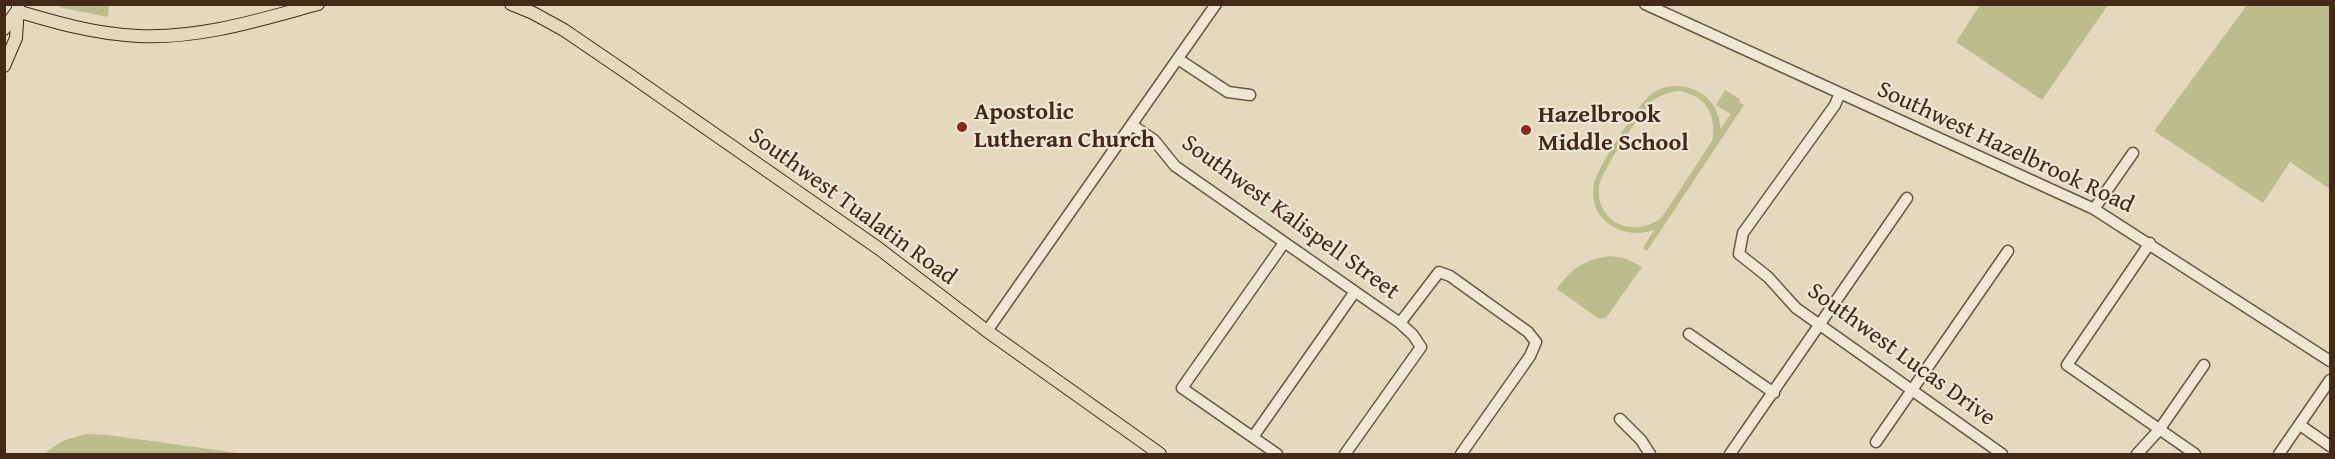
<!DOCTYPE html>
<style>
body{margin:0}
#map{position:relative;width:2335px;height:459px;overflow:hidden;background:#e3dabd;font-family:"Gentium Book Plus",serif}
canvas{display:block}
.frame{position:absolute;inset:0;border:6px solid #432a18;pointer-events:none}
</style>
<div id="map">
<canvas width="2335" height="459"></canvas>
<div class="frame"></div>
</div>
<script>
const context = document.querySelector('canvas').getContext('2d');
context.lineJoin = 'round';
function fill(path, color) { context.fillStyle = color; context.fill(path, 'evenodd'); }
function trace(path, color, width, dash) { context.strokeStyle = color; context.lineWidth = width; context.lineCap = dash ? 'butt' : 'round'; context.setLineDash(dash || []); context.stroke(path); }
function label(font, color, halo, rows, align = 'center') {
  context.font = font + ' "Gentium Book Plus",serif'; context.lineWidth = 4.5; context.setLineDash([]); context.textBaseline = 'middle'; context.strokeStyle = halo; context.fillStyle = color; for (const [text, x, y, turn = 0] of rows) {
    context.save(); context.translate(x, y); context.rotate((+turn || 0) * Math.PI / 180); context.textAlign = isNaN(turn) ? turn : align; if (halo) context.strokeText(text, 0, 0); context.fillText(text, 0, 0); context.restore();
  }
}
fill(new Path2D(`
 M56 5H109L108 17 63 8Z
 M1980 5V4L2108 5 2042 100 1956 42Z
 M2247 5H2330V189L2290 162 2263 203 2154 131Z
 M1673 86C1699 85 1721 103 1720 129L1731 114 1716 105 1725 90 1740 99 1739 102 1744 105 1647 251 1643 248 1654 230C1623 241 1587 220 1594 184 1597 168 1636 109 1648 97 1655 90 1664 87 1673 86ZM1677 91C1704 93 1718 115 1712 141L1662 217C1637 239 1595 224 1599 187 1600 173 1641 112 1652 102 1659 95 1667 93 1677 91Z
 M1611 256 1627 259 1642 267 1606 318 1599 319 1557 289C1571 268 1586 259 1611 256Z
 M86 434 108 435 245 454H45C57 442 69 438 86 434Z`), '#bbbd8c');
const minor = new Path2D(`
 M1645 4 2094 209 2330 361
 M1178 59 1228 92 1250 95
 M1840 93 1835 105 1743 233 1739 254 1768 277 1796 308 2002 454
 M1132 125 1154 140 1175 166 1400 323 1413 335 1421 347 1345 454
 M2094 209 2133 153
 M2150 243 2067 365 2195 454
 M1400 323 1439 272 1450 276 1528 332 1536 342 1530 356 1461 454
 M987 331 1216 4
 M1689 334 1774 393
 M1620 419 1641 440 1650 454
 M2300 425 2330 446
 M1253 437 1354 293
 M1876 442 2008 251
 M1277 454 1182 388 1284 243
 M1730 454 1907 198
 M2137 454 2159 430 2204 365
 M2279 454 2330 380`);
const major = new Path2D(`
 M511 4 533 13 564 30 627 73 878 248 987 331 1160 454
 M17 11C57 23 96 34 138 36 200 39 259 20 318 4
 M4 29 17 11
 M4 66 16 38 18 6`);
trace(minor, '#6b5641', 13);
trace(major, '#432a18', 14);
trace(minor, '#ede7d4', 10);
trace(major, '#e3dabd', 12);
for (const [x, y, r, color] of [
 [962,127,6,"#8f2418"],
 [1526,130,6,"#8f2418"]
]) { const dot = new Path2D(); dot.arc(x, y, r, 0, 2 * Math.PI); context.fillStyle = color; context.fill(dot); trace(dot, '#ede7d4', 2); }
label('bold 24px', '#432a18', '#ede7d4', [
 ["Apostolic",974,113],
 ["Lutheran Church",974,141],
 ["Hazelbrook",1538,116],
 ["Middle School",1538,144]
], 'left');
label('24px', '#432a18', '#ede7d4', [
 ["Southwest Hazelbrook Road",2005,148,25],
 ["Southwest Tualatin Road",852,207,36],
 ["Southwest Kalispell Street",1290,218,36],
 ["Southwest Lucas Drive",1901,355,36]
]);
</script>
